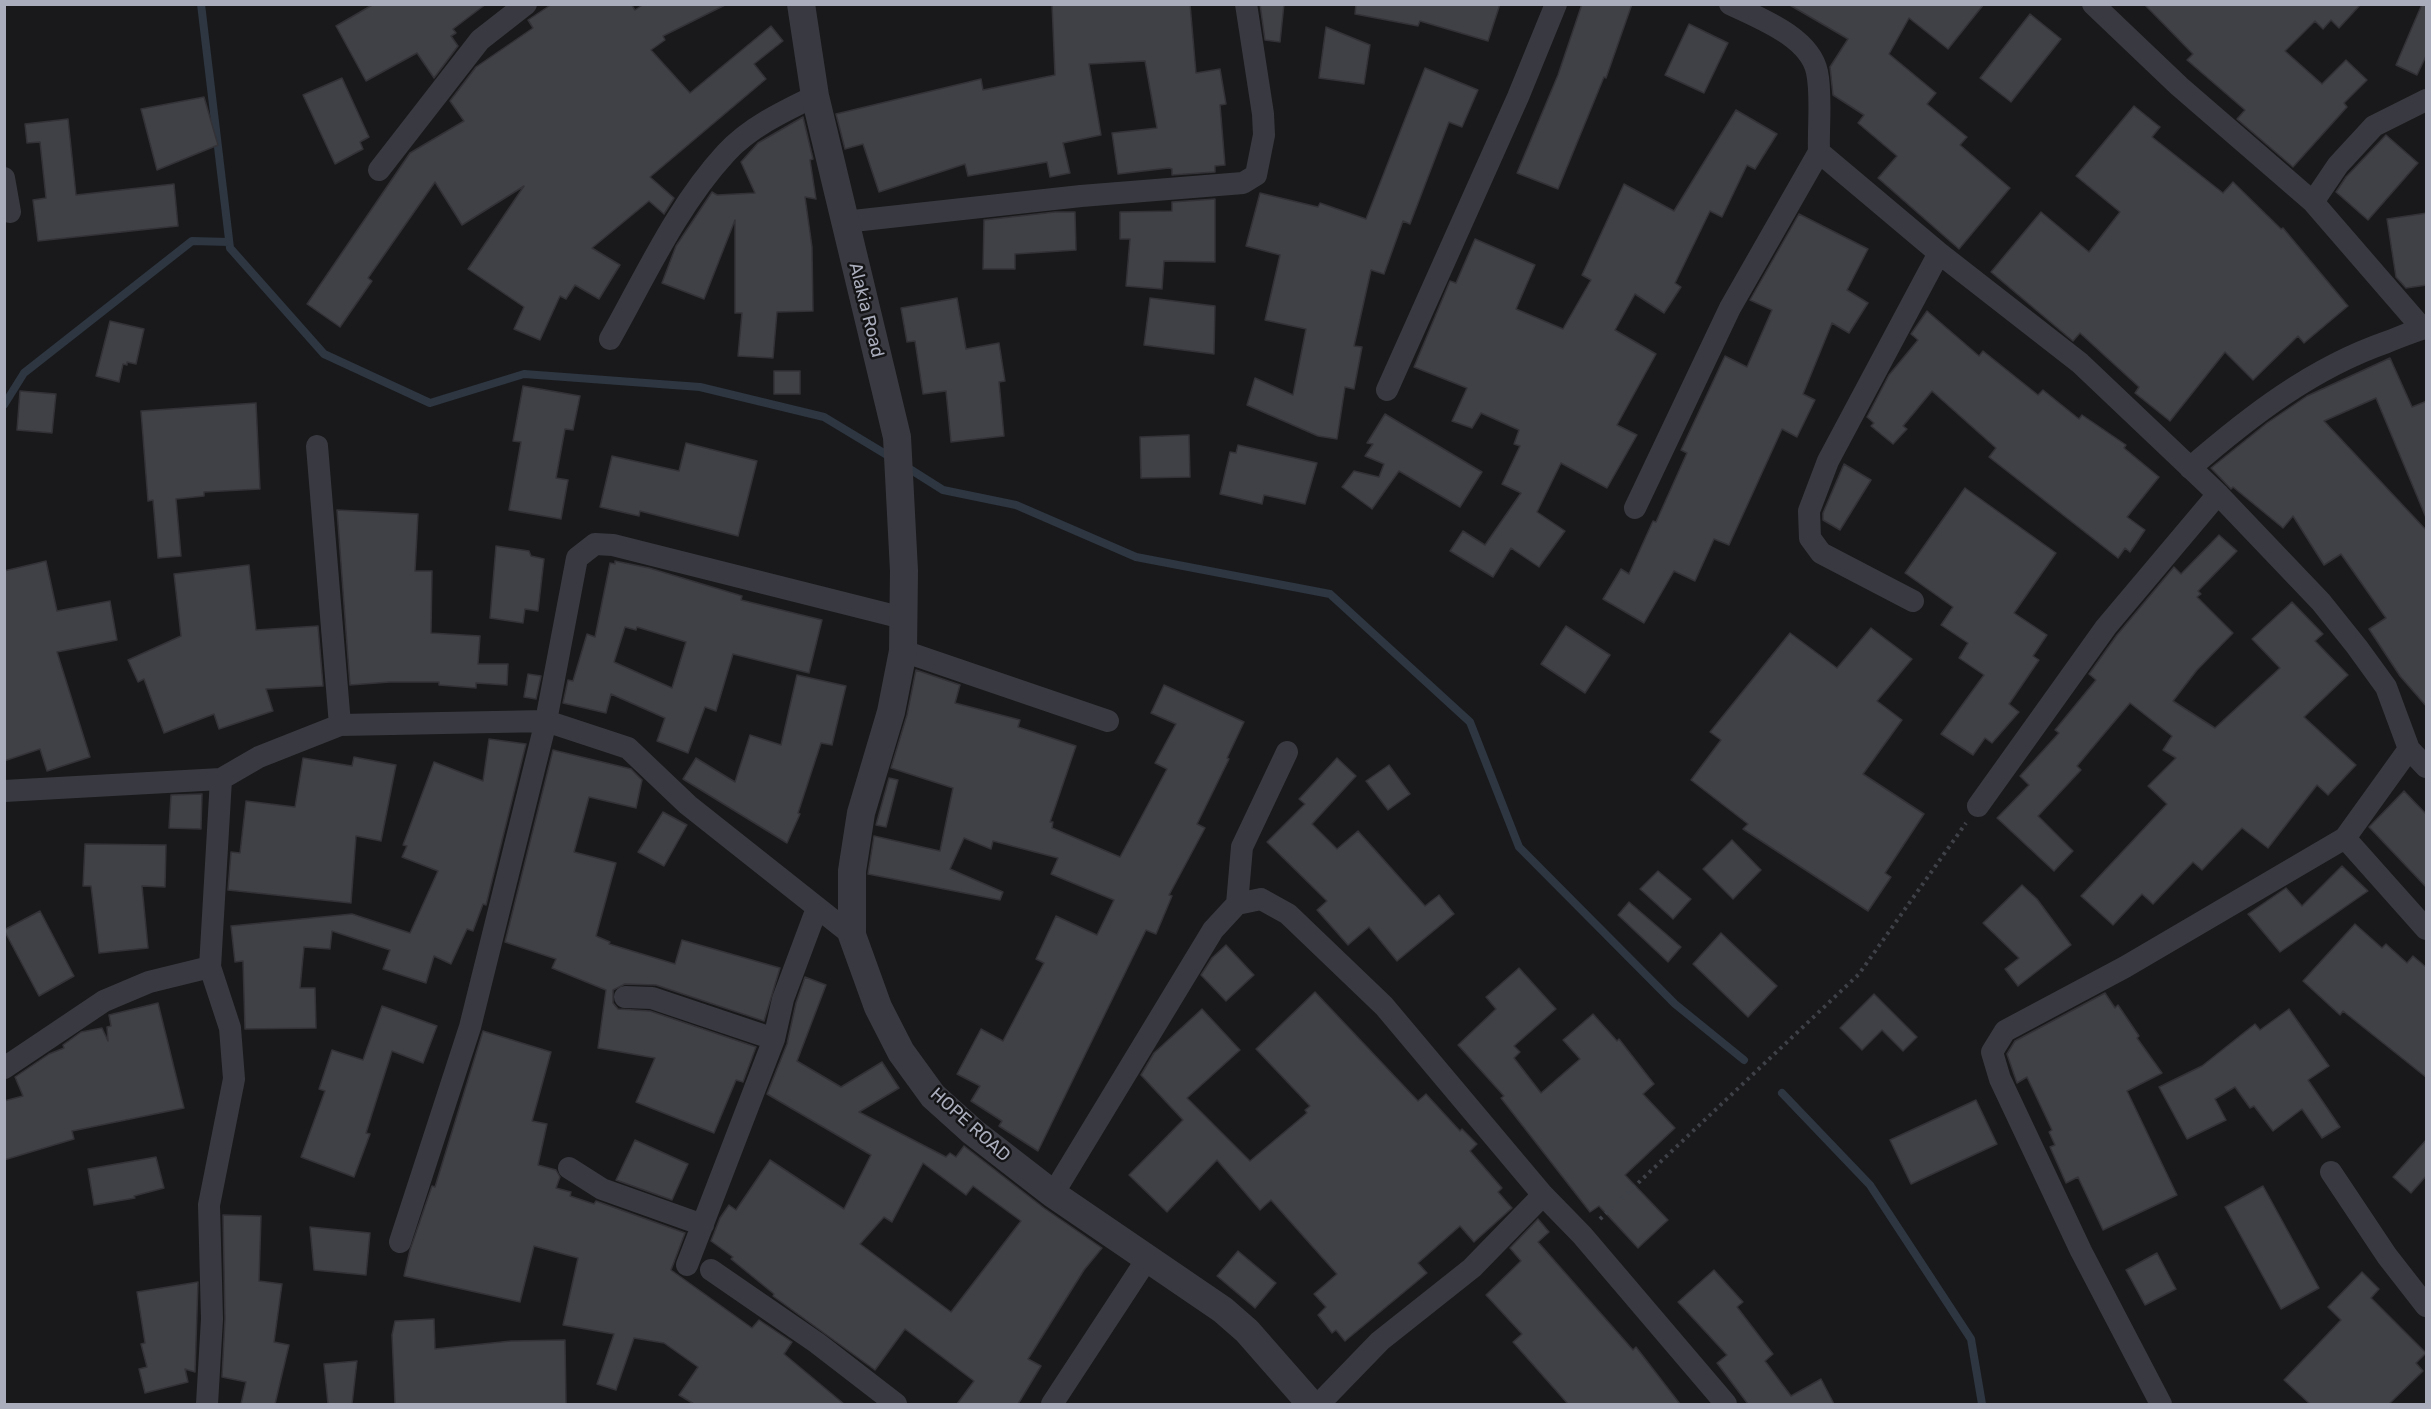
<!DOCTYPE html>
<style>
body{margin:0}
#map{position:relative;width:2431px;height:1409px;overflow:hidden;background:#19191b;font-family:Rubik,sans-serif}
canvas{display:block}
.frame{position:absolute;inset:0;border:6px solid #aaadbc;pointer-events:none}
</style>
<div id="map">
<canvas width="2431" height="1409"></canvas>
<div class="frame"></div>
</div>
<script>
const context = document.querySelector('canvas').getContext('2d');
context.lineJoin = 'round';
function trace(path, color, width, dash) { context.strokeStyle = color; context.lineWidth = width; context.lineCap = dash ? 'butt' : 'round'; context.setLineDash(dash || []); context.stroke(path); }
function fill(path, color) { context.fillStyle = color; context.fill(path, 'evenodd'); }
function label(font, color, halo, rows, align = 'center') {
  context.font = font + ' Rubik,sans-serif'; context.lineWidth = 5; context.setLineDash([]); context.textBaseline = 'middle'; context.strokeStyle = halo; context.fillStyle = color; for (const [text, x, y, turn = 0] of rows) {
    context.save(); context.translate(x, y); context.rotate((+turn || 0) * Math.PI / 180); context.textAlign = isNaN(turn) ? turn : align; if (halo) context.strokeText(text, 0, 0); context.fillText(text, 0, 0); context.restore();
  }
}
trace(new Path2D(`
 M201 4 230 248 324 354 430 403 524 374 700 387 824 417 892 458
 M4 405 24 373 192 241 229 242
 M905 466 943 490 1016 505 1136 557 1330 594 1470 722 1519 847 1675 1004 1744 1060
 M1782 1093 1870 1185 1971 1339 1982 1404`), '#2d3641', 8);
const building = new Path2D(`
 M374 4H486L453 29 456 33 451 36 458 46 434 78 417 53 366 81 336 26Z
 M552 4H631L635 10 644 4H727L663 36 665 40 651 50 690 93 771 26 783 41 754 64 766 79 650 177 674 198 664 214 649 201 592 248 620 265 599 299 575 285 566 299 560 296 540 340 514 329 524 307 468 269 524 186 462 225 435 182 368 278 372 281 340 327 307 304 410 153 464 121 450 101 476 67 533 28 528 20Z
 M1052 4H1190L1196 73 1220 69 1226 104 1220 105 1225 165 1215 166V172L1172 175V169L1169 168 1118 174 1112 133 1157 128 1145 61 1089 64 1101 135 1063 143 1070 173 1050 177 1047 162 968 176 965 164 879 192 863 144 845 149 836 114 981 79 983 90 1055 75Z
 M1260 4H1284L1280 42 1265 40Z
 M1356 4H1500L1488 41 1420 21 1418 26 1355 14Z
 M1582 4H1632L1606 78 1604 77 1558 189 1517 173 1558 75Z
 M1788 4H1984L1948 49 1909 18 1889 54 1936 93 1927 104 1967 137 1960 145 2010 188 1959 249 1878 178 1897 156 1858 123 1864 115 1833 95 1830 67 1848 39Z
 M2144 4H2361L2339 28 2331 20 2323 29 2315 21 2285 51 2322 84 2346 60 2367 80 2344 103 2347 107 2293 167 2237 119 2245 110 2187 60 2193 54Z
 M2422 4H2427V54L2417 75 2396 65Z
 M2030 14 2061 39 2011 102 1980 78Z
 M1689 24 1728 43 1704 93 1665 75Z
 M1326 27 1370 45 1364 84 1319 78Z
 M1425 68 1478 90 1462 127 1449 122 1410 224 1403 221 1384 274 1371 270 1354 346 1362 347 1354 389 1345 387 1337 439 1318 436 1247 405 1255 378 1293 395 1306 329 1265 320 1280 255 1246 246 1260 193 1318 207 1320 203 1366 219Z
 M342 78 369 137 360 142 363 149 335 164 303 95Z
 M204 97 218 145 157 170 141 109Z
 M2134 106 2160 127 2152 137 2223 193 2233 182 2281 229 2283 228 2348 306 2304 343 2298 336 2253 380 2225 352 2170 421 2135 393 2139 387 2080 333 2073 341 1991 272 2041 212 2089 252 2120 212 2076 176Z
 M1736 110 1777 134 1755 169 1747 165 1722 217 1710 211 1675 283 1681 287 1664 313 1635 294 1615 330 1656 354 1617 425 1637 435 1607 488 1561 463 1537 512 1565 531 1539 567 1511 548 1493 577 1450 551 1463 531 1485 545 1521 493 1502 484 1520 446 1514 444 1519 430 1481 413 1472 428 1452 421 1467 388 1414 367 1450 281 1456 283 1475 239 1535 265 1516 309 1563 329 1591 280 1582 275 1624 184 1674 211Z
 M803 117 813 159 810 160 816 199 805 197 812 247 813 311 777 312 773 358 738 356 742 313H735V220L704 299 662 283 676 246 712 192 717 195 755 193 741 162 758 143Z
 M68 119 76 195 174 184 178 226 38 241 33 200 46 198 40 142 27 143 25 124Z
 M2386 135 2418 163 2368 220 2336 192 2346 177Z
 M1215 199V262L1164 261 1162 289 1126 286 1130 239H1120V212L1172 211V202Z
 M1055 212H1075L1076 250 1015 254V269H983L984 220Z
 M2427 213V285L2406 288 2396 277 2387 219Z
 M1799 214 1868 249 1847 290 1868 303 1849 333 1832 323 1803 394 1815 400 1797 437 1782 429 1729 545 1714 539 1695 581 1674 571 1644 623 1603 599 1621 569 1629 574 1653 521 1656 522 1687 453 1681 450 1725 356 1747 367 1772 310 1750 300Z
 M957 298 966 349 999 343 1005 381 999 382 1004 436 951 442 946 391 923 394 915 341 907 342 901 308Z
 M1150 298 1215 306 1214 354 1144 345Z
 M1927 311 1979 356 1983 351 2038 395 2043 390 2079 419 2082 415 2126 445 2124 448 2159 477 2127 517 2145 530 2130 552 2125 548 2118 558 1989 457 1996 448 1932 391 1903 426 1907 429 1893 444 1871 426 1874 423 1867 417 1889 375 1918 340 1911 334Z
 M110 321 144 329 136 364 127 362V365L123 364 119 382 96 376Z
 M2390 358 2412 407 2427 401V520L2376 398 2324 421 2427 531V707L2400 676 2369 629 2386 618 2341 554 2324 565 2293 516 2283 528 2233 487 2231 489 2211 468 2267 423 2307 396Z
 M774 371H800V394H774Z
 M523 386 580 396 573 430 565 429 556 478 568 480 561 519 509 510 521 442 513 441Z
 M20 391 56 394 52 433 17 430Z
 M256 403 260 489 204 492V496L176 499 181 556 158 558 153 500 148 501 141 411Z
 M1385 414 1482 472 1460 507 1399 471 1372 509 1342 487 1354 471 1379 477 1384 464 1365 456 1373 444 1367 443Z
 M1189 435 1190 477 1141 478 1140 437Z
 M686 443 757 461 738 536 640 511 639 516 600 507 612 456 679 471Z
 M1238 445 1317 463 1305 504 1264 495 1262 504 1220 494 1230 452 1236 453Z
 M1844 464 1871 480 1840 530 1823 520V513Z
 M1965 488 2056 553 2014 613 2047 635 2033 656 2039 660 2009 704 2019 712 1992 743 1985 738 1973 755 1941 734 1984 675 1959 658 1968 643 1941 625 1953 607 1905 573Z
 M337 510 418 514 415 571H432L431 633 480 636 478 664H508L507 685 476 683V688L439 685V682H390L350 685Z
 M2219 535 2237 551 2198 591 2201 594 2197 597 2233 633 2197 670 2173 701 2215 728 2280 668 2252 639 2292 602 2323 634 2315 641 2348 675 2304 717 2356 765 2328 795 2317 785 2268 848 2242 828 2202 870 2193 862 2153 904 2142 894 2113 925 2081 896 2167 804 2148 786 2176 758 2163 750 2172 736 2130 703 2077 766 2081 770 2038 816 2073 851 2054 871 1997 818 2029 785 2020 776 2059 733 2055 730 2096 680 2089 674 2117 635 2174 567 2181 574Z
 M496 546 529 551 531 556 544 559 538 611 525 609 523 623 490 618Z
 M46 561 57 611 110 601 117 640 57 652 90 757 47 771 40 749 4 761V571Z
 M615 561 649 568 742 596 741 600 822 620 809 673 733 654 716 711 705 707 688 753 657 741 665 718 611 694 606 713 563 703 568 680 573 681 587 634 595 637 610 563 615 564ZM625 627 636 630 637 627 686 642 672 688 614 662Z
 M249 565 256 630 318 626 323 686 266 689 273 711 219 729 214 714 164 733 144 679 138 682 128 660 181 636 174 574Z
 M1566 626 1610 655 1585 693 1541 664Z
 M1871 628 1912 659 1877 701 1902 720 1863 774 1924 814 1885 873 1891 877 1868 911 1743 829 1748 824 1691 780 1721 740 1710 732 1790 633 1837 668Z
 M916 670 960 685 955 703 1020 720 1018 727 1076 746 1050 822H1053L1052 828 1120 857 1167 769 1155 763 1176 724 1151 713 1164 685 1244 722 1227 758 1229 759 1197 824 1205 828 1169 895 1172 896 1156 934 1146 930 1038 1151 999 1126 1002 1121 971 1101 980 1086 957 1074 981 1029 1003 1041 1044 963 1036 959 1056 916 1097 935 1114 900 1051 874 1058 858 993 841 991 849 964 838 950 869 1003 892 1000 900 868 874 874 836 940 851 953 788 891 768 907 715Z
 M528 674 541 676 536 699 524 697Z
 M797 675 846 686 832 745 821 743 798 813 800 814 787 843 683 779 696 758 735 782 750 735 781 745Z
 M489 739 526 744 486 905 483 904 473 931 467 929 451 964 434 956 426 983 383 969 390 950 332 931 330 949 304 947 300 988H315L316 1028 245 1029 243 961 235 962 231 926 352 914 410 933 438 871 402 857 407 846 403 845 434 762 483 781Z
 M553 750 631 769 642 780 636 808 589 797 574 852 616 863 596 936 610 942 609 944 675 964 682 940 780 968 764 1021 656 985 625 984 613 990V1003L618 1009 650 1011 756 1047 743 1082 736 1080 714 1133 636 1102 655 1058 598 1048 606 990 552 968 556 959 505 942Z
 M354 757 396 765 381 841 356 836 351 903 228 890 231 852 240 853 246 801 295 807 303 758 352 766Z
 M1337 758 1356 776 1312 824 1337 849 1358 831 1425 906 1439 895 1454 914 1397 961 1369 927 1348 945 1317 910 1327 901 1267 842 1305 804 1299 799Z
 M1389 765 1410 794 1388 810 1366 781Z
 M889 778 898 780 886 827 876 825Z
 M2404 791 2427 815V888L2369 827Z
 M202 794 201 829 169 828 171 795Z
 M663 812 687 825 664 866 638 852Z
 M1732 840 1761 870 1733 899 1703 869Z
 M85 844 166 845 165 887 142 886 148 948 99 953 91 886H83Z
 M2342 866 2368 891 2280 952 2248 914 2286 888 2302 906Z
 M1658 871 1691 899 1673 919 1640 889Z
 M2022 885 2037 899 2071 945 2018 986 2005 969 2019 958 1983 923Z
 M1629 902 1681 947 1668 962 1618 915Z
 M40 911 74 976 39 996 4 930Z
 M2355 924 2382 948 2386 944 2407 963 2413 956 2427 968V1078L2343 1011 2340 1015 2303 981Z
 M1721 933 1777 986 1748 1017 1693 964Z
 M1226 945 1254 975 1226 1001 1201 975 1212 958Z
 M1519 968 1556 1009 1514 1046 1520 1052 1514 1058 1541 1093 1580 1059 1563 1040 1593 1014 1617 1041 1619 1039 1654 1084 1643 1094 1675 1128 1625 1175 1668 1220 1638 1248 1599 1206 1590 1212 1501 1098 1504 1096 1458 1045 1496 1009 1486 997Z
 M805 977 826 985 797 1061 841 1087 882 1062 899 1088 859 1112 946 1157 950 1153 956 1157 964 1146 1044 1208 1102 1248 1084 1270 1028 1359 1041 1366 1018 1404H957L974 1381 905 1329 875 1370 773 1296 774 1294 731 1259 733 1257 711 1241 720 1218 729 1205 736 1210 770 1160 844 1209 871 1155 767 1094 787 1044 796 1003ZM923 1163 966 1195 973 1186 1021 1221 951 1312 860 1244 884 1217 892 1222Z
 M1315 992 1418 1101 1426 1094 1460 1131 1462 1129 1477 1144 1470 1151 1502 1188 1498 1192 1512 1208 1474 1242 1460 1226 1418 1263 1427 1273 1345 1341 1336 1330 1332 1333 1318 1315 1326 1307 1314 1294 1337 1274 1271 1200 1260 1210 1217 1160 1167 1212 1129 1175 1183 1120 1141 1075 1154 1053 1202 1009 1240 1050 1187 1098 1250 1161 1307 1113 1305 1110 1310 1106 1256 1049Z
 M2105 993 2115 1008 2118 1005 2139 1036 2137 1038 2162 1073 2127 1091 2177 1195 2103 1230 2078 1177 2066 1183 2050 1147 2055 1145 2049 1132 2052 1130 2027 1077 2017 1083 2007 1054 2015 1041Z
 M1874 994 1917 1037 1903 1051 1882 1030 1862 1050 1840 1028Z
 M158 1003 184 1108 72 1131 74 1139 4 1160V1101L23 1096 15 1077 49 1054 64 1048 63 1045 81 1032 102 1028 108 1041 107 1027 111 1026 109 1015Z
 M382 1006 437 1026 423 1063 392 1051 366 1133 370 1134 354 1177 301 1157 325 1091 319 1089 332 1050 363 1060Z
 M2289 1009 2329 1066 2308 1080 2340 1127 2322 1138 2302 1109 2273 1131 2254 1106 2250 1108 2235 1087 2215 1099 2226 1120 2187 1139 2159 1087 2202 1066 2255 1024 2260 1030Z
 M483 1031 551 1052 532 1121 547 1124 538 1165 556 1170 560 1177 556 1188 571 1192 570 1196 594 1204 596 1201 685 1233 671 1270 752 1328 759 1320 792 1342 784 1354 844 1404H694L679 1395 698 1367 664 1343 634 1338 616 1390 597 1384 614 1334 563 1325 578 1258 534 1246 520 1302 404 1276 410 1250 432 1186 435 1187Z
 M1976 1100 1997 1144 1911 1184 1890 1140Z
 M2427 1139V1175L2411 1193 2393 1177Z
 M635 1140 688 1164 672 1200 616 1180Z
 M156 1157 164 1188 134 1196 135 1198 94 1205 88 1169Z
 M2263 1186 2319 1288 2281 1309 2225 1207Z
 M223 1215 261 1216 259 1281 282 1284 274 1342 289 1345 275 1404H241L246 1382 222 1377 225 1319Z
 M1538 1219 1549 1232 1538 1242 1633 1350 1636 1347 1680 1404H1568L1513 1342 1522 1334 1486 1295 1521 1261 1510 1248Z
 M310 1227 370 1233 366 1275 314 1270Z
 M1238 1251 1276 1283 1255 1308 1217 1276Z
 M2157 1253 2176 1289 2145 1305 2126 1270Z
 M1714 1270 1743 1302 1737 1307 1773 1354 1765 1361 1791 1396 1821 1379 1834 1404H1748L1717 1363 1727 1355 1678 1302Z
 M2362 1272 2379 1289 2371 1298 2426 1353 2416 1363 2423 1371 2389 1404H2310L2284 1380 2341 1320 2328 1307Z
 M198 1282 195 1372 185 1369 188 1382 145 1393 139 1369 147 1367 141 1344 145 1343 137 1292Z
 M434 1319 435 1349 511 1341 565 1340 566 1404H395L392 1335 395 1321Z
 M357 1361 352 1404H328L324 1364Z`);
fill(building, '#404146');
trace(building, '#333237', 1.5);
trace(new Path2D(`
 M1600 1219 1859 974 1966 823`), '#3f4148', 4, [3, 4.5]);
trace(new Path2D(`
 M1730 4C1759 18 1810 37 1817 72 1822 95 1818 128 1819 152L1939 253 2080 363 2218 494 2321 602 2357 647 2386 687 2409 749 2426 767
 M2093 4 2179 86 2313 202 2423 329
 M379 170 480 40 526 4
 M4 178 10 212
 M2313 202 2338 165 2374 126 2426 100
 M844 222 1081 196 1243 183 1256 175 1264 135 1263 114 1246 4
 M610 339C645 277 677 206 726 153 750 127 784 111 815 96
 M1387 390 1518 97 1556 4
 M317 446 340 725
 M2190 468C2250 416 2312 368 2387 342 2400 337 2413 331 2426 328
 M1635 508 1730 308 1819 152
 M1913 601 1821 553 1810 538 1809 511 1828 461 1939 253
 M903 651 1108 721
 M4 791 221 779 259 757 340 725 546 721 628 748 688 805 852 935
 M1978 806 2106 627 2218 494
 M2345 838 2409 749
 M1237 904 1242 847 1287 752
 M625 997 652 998 774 1039
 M4 1068 104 1001 149 982 210 967
 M569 1168 602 1189 703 1225
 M2331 1172 2387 1256 2426 1306
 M1053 1194 1213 930 1237 904 1261 899 1288 914 1384 1006 1543 1195 1582 1235 1726 1404
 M400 1242 470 1027 546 721 577 558 595 544 613 545 903 618
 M687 1265 774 1039 783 999 817 908
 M711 1270 817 1343 896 1404
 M207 1404 212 1319 209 1205 234 1079 230 1028 210 967 221 779
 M1052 1404 1147 1259
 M1319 1404 1380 1341 1472 1268 1543 1195
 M2161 1404 2081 1251 2000 1079 1992 1052 2005 1031 2125 967 2345 838 2426 929`), '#393a41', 22);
trace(new Path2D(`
 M801 4 815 96 897 437 904 571 903 651 891 712 861 813 852 871V935L878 1007 901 1052 933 1096 973 1132 1053 1194 1223 1310 1247 1331 1311 1404`), '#393a41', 28);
label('18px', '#aaadbc', '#141416', [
 ["Alakia Road",866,310,76],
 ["HOPE ROAD",970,1125,42]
]);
</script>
